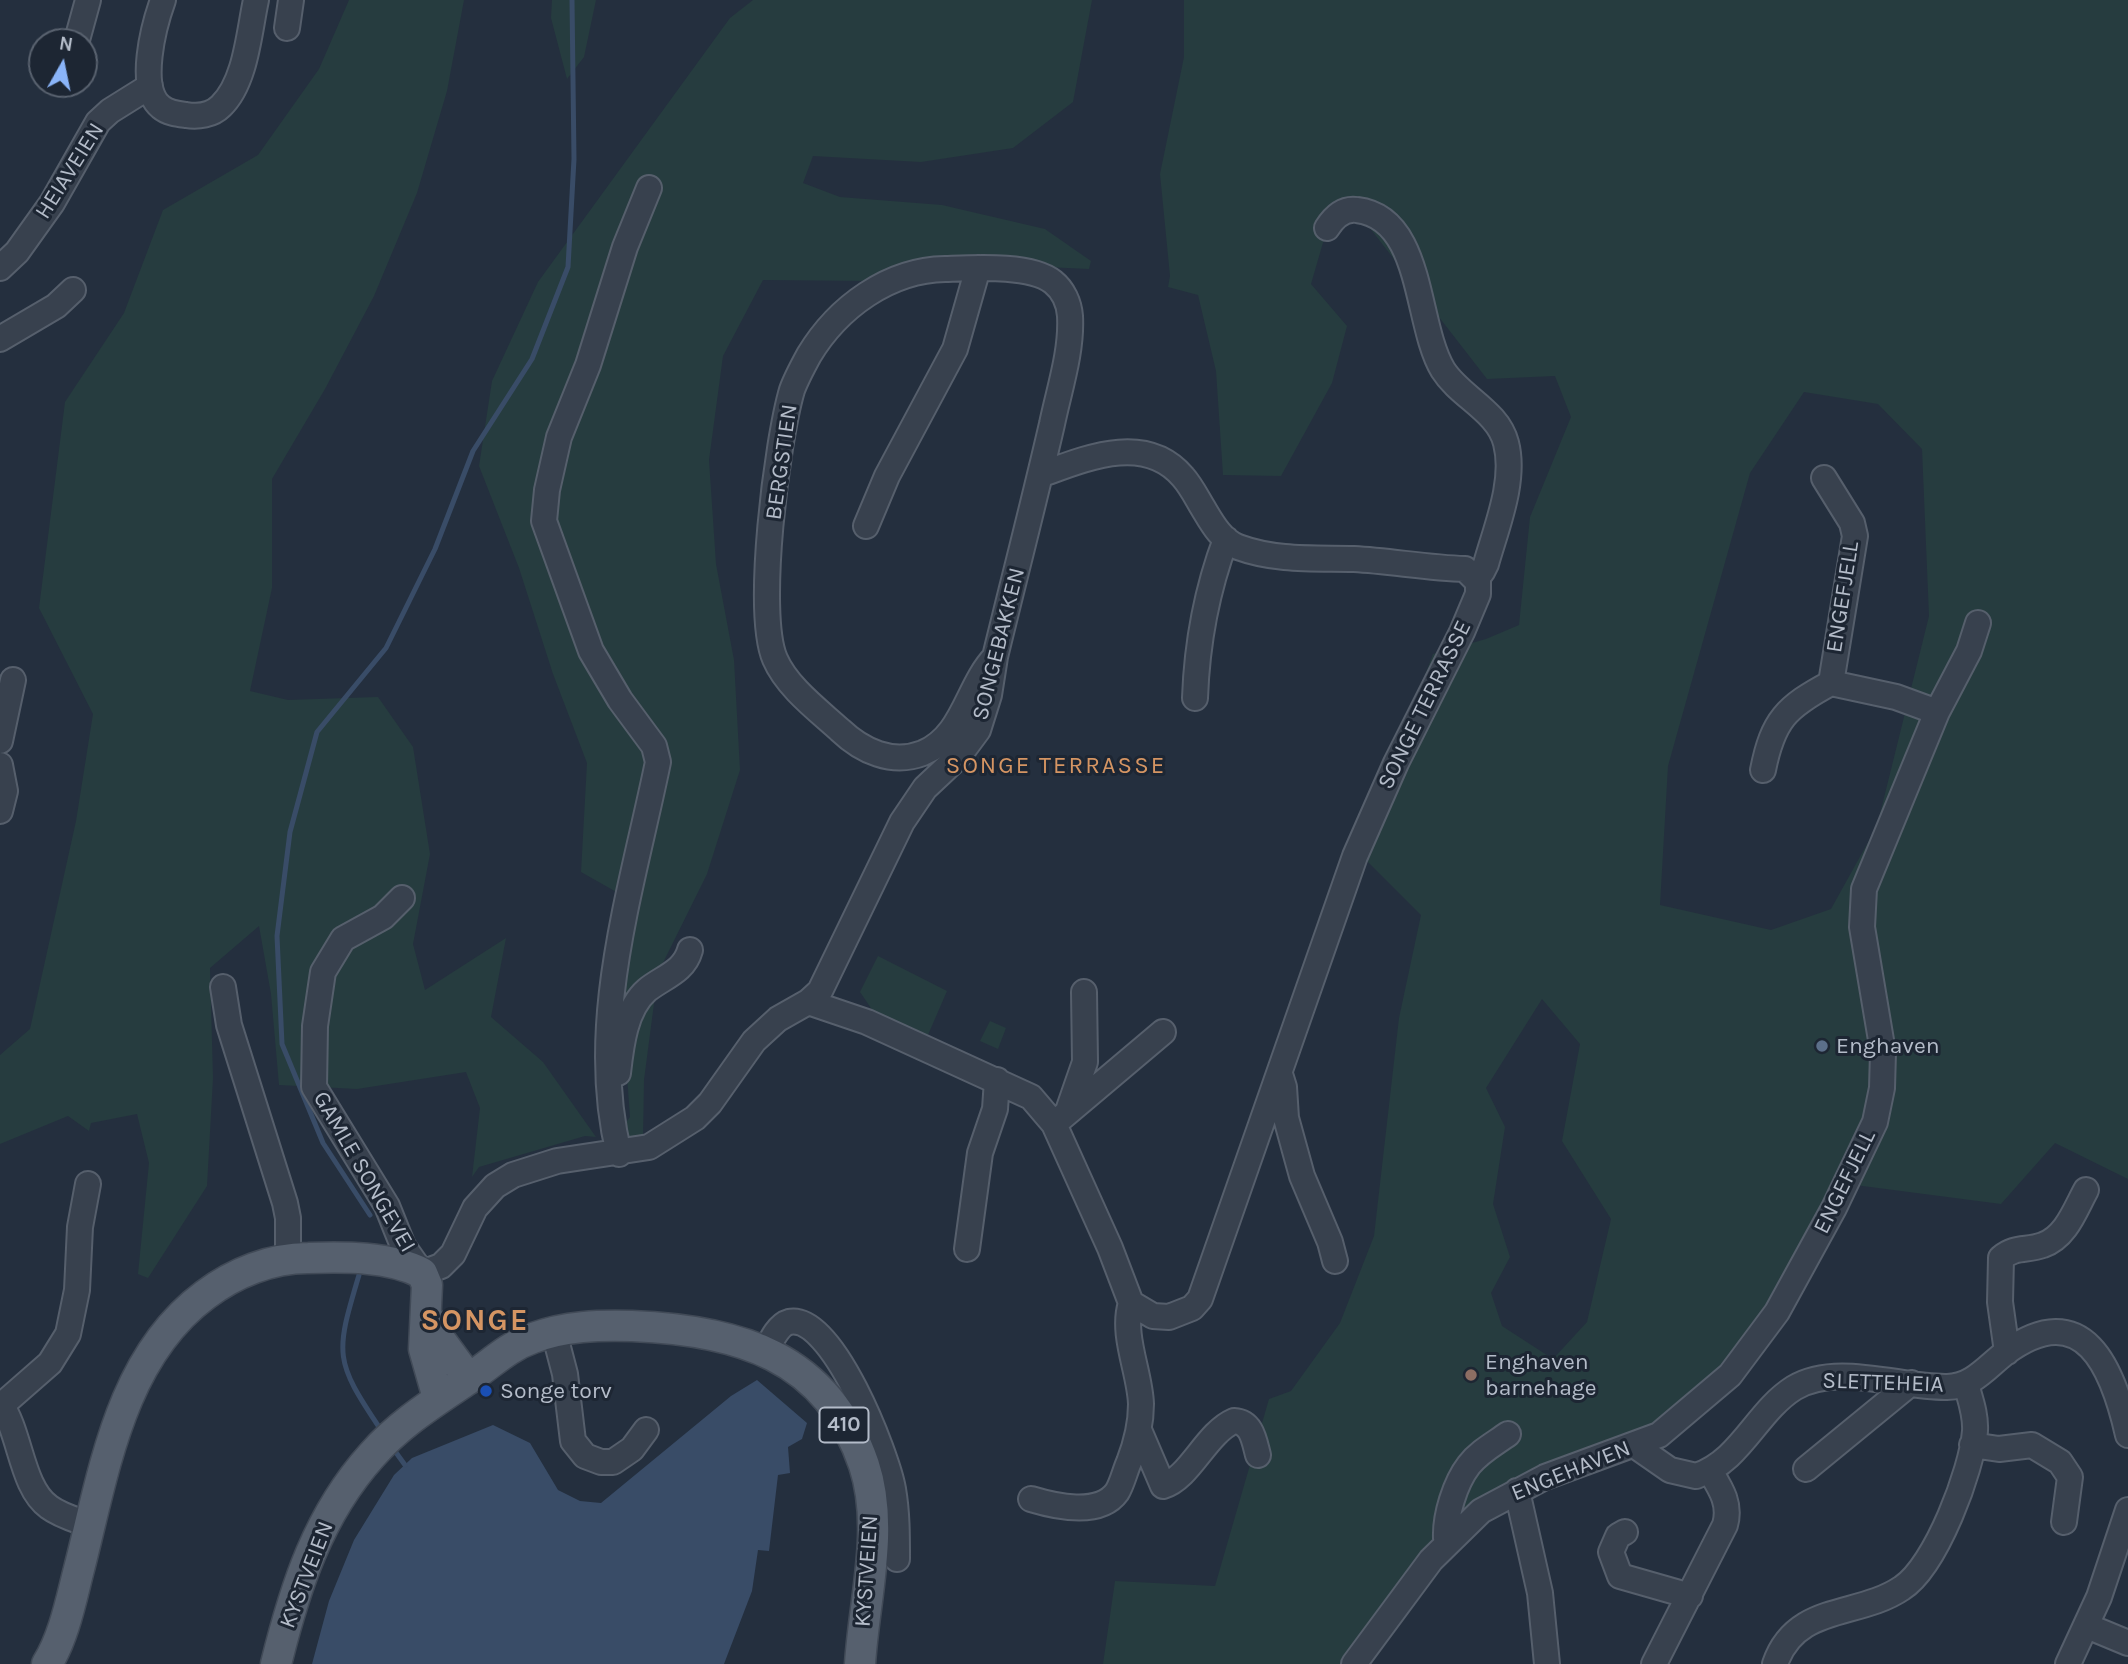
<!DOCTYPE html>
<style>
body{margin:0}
#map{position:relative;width:2128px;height:1664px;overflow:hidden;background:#242f3e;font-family:Karla,sans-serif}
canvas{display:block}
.north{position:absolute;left:28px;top:28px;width:70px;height:70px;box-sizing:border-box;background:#1d2633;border:2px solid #59626f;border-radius:50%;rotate:9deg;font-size:19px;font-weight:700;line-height:28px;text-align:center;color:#b4bcc9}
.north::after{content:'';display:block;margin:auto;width:24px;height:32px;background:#8ab4f8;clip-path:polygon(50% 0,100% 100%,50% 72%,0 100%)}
</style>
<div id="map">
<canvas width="2128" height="1664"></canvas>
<div class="north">N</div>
</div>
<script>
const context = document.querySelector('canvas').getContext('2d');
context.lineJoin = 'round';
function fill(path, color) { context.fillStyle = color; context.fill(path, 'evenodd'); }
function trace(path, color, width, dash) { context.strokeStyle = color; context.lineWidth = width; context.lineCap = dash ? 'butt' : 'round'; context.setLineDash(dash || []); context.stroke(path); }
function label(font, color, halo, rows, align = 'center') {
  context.font = font + ' Karla,sans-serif'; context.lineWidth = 6; context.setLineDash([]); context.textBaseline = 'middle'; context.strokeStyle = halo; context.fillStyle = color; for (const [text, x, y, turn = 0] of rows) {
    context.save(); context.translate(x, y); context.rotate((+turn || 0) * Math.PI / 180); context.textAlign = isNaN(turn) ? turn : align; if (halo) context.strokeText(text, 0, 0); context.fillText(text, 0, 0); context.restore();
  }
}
fill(new Path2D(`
 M349 0H464L447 91 417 193 374 296 325 389 272 479V588L250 691 288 700 378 697 413 747 430 854 413 944 425 990 506 938 491 1017 543 1062 596 1137 585 1136 479 1167 472 1177 480 1108 466 1072 357 1089 279 1085 271 994 259 926 210 968 213 1078 207 1186 148 1278 138 1274 149 1163 137 1114 91 1123 89 1131 68 1116 0 1144V1055L30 1029 76 821 93 714 39 608 65 402 124 313 163 210 258 155 319 69Z
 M552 0H596L584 57 567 79 551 18Z
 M753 0H1092L1073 102 1013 148 921 162 813 156 803 183 840 197 942 205 1045 229 1091 261 1089 269 981 264 872 281 763 280 723 356 709 460 716 564 734 660 740 770 707 874 658 973 644 1080 643 1139 615 1137 630 1117 622 1007 627 898 581 872 587 763 553 674 519 568 479 466 492 381 538 282 730 18Z
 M1184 0H2128V1179L2055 1143 2001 1204 1855 1185 1752 1362 1691 1425 1478 1521 1355 1664H1103L1115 1581 1215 1586 1269 1399 1291 1391 1340 1323 1374 1236 1399 1018 1421 915 1365 859 1395 754 1433 654 1486 639 1519 625 1530 517 1571 417 1555 376 1487 379 1366 223 1331 215 1311 284 1347 326 1332 383 1281 476 1223 475 1216 371 1198 295 1168 287 1170 276 1160 174 1184 57ZM1804 392 1878 404 1922 449 1929 616 1877 826 1831 909 1771 930 1660 905 1668 766 1750 473ZM1542 999 1580 1044 1562 1141 1611 1219 1587 1322 1553 1359 1502 1326 1491 1293 1510 1257 1493 1204 1505 1127 1486 1088Z
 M878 956 947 991 928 1035 877 1017 860 992Z
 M990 1021 1006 1028 998 1049 980 1041Z`), '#263c3f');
fill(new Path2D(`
 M757 1380 807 1423 802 1439 788 1447 790 1473 778 1475 769 1551 758 1550 752 1591 724 1664H312L329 1601 354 1540 394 1475 412 1458 493 1425 530 1443 558 1490 580 1501 601 1503 731 1396Z`), '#394c67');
trace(new Path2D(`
 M370 1215 323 1143 282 1044 277 936 290 832 317 732 386 648 435 549 473 451 532 359 568 267 574 159 572 0
 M359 1275C335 1355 334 1360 381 1430
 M392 1447 405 1465`), '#394c67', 5);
const minor = new Path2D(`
 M163 0C154 25 137 88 161 107 168 113 178 114 186 115 198 117 212 115 221 106 246 82 249 32 256 0
 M287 28 291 0
 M77 40 88 0
 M1327 228C1334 217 1343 208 1357 210 1424 218 1415 324 1443 370 1460 397 1498 411 1506 443 1516 481 1496 528 1486 564L1482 572 1474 576
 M0 268 17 252 52 203 98 122 110 111 150 86
 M0 339 56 306 73 290
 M1824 478 1852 523 1855 536 1831 683
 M866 526 887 476 955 349 978 268
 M1195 698C1197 642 1206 592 1226 539
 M0 741 13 680
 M0 765 5 791 0 811
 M1763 770C1773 720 1786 707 1831 683L1896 697 1937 712
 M402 898 383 917 343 939 323 972 315 1026 314 1087 387 1206 403 1246 422 1273 441 1266 453 1254 475 1208 495 1186 513 1175 557 1161 649 1147 695 1118 710 1103 754 1041 778 1019 808 1002 820 991 902 822 925 788 958 757 978 730 989 695 995 657C1014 579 1034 502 1052 424 1059 390 1072 352 1070 316 1069 303 1063 290 1053 282 1031 264 973 268 945 269 889 270 838 307 809 355 803 366 796 379 792 390 777 441 755 613 775 659 787 687 818 710 840 730 862 751 892 765 923 753 964 736 967 686 995 657
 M223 987 229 1025 285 1203 288 1218V1258
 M808 1002 867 1022 1031 1097 1054 1124 1110 1248 1131 1303 1153 1316 1169 1317 1192 1308 1200 1299 1355 856 1396 763 1462 632 1478 594V582L1465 569C1428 568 1391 561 1354 559 1315 558 1276 561 1238 547 1221 540 1212 523 1203 508 1197 498 1191 486 1183 477 1145 432 1084 459 1040 475
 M618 1073C621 1046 625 1009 647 990 663 977 684 972 690 950
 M1280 1074 1284 1087 1286 1118 1302 1176 1330 1242 1335 1261
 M1069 1108 1085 1062 1084 992
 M1054 1124 1163 1032
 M619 1154C587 1024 632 889 658 762L654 746 620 700 591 651 544 521 547 490 559 437 588 365 625 247 649 188
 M967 1249 980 1153 995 1109 997 1080
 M554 1332 565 1374 573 1441 585 1456 601 1462H613L632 1449 646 1430
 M766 1351C771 1341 778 1325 789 1322 832 1312 887 1455 893 1489 897 1512 897 1535 897 1559
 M2007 1352 2000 1302 2001 1258C2015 1246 2027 1251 2043 1245 2066 1237 2075 1210 2086 1190
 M0 1403C21 1433 21 1487 49 1507 61 1516 77 1520 90 1525
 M2 1405 50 1363 68 1334 77 1290 80 1227 88 1184
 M1139 1430 1163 1486C1190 1478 1206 1433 1234 1421 1252 1422 1254 1440 1258 1455
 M1634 1445 1670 1470 1696 1476C1741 1461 1756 1412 1794 1388 1836 1362 1901 1388 1947 1387 1972 1387 1987 1367 2005 1353 2084 1295 2113 1369 2128 1435
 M1972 1445 1999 1449 2032 1445 2060 1462 2070 1477 2064 1522
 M1806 1469 1911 1383
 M1517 1491 1540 1593 1547 1664
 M1031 1499C1054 1506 1099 1517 1117 1492 1122 1484 1125 1471 1129 1462 1136 1444 1141 1424 1141 1404 1140 1372 1121 1335 1131 1303
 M1625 1532 1618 1536 1611 1552 1620 1576 1690 1596
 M1449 1541 1446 1538C1445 1516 1455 1483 1469 1465 1479 1452 1494 1444 1508 1434
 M2087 1626 2128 1643
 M1354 1664 1431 1560 1481 1511 1545 1477 1659 1435 1730 1375 1777 1312 1834 1208 1875 1122 1882 1088 1883 1052 1862 927 1864 889 1937 712 1969 651 1978 623
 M1654 1664 1725 1525C1731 1504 1721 1489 1710 1471
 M1775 1664C1796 1603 1858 1618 1902 1588 1936 1566 1972 1470 1975 1431 1976 1414 1970 1399 1966 1384
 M2068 1664 2099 1597 2128 1510`);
const major = new Path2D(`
 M427 1316 436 1334 469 1379
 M47 1664C64 1637 71 1600 79 1569 104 1472 120 1358 205 1295 234 1273 271 1258 308 1258 344 1257 389 1256 422 1273L427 1285 424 1349 438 1398
 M276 1664C295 1587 318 1515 372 1455 399 1424 433 1403 467 1380 490 1365 507 1347 533 1338 566 1326 598 1325 632 1326 736 1330 827 1355 864 1465 885 1528 864 1599 860 1664`);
trace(minor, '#565f6c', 28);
trace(major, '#414a57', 33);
trace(minor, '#38414e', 24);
trace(major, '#56606e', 30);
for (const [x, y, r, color] of [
 [1822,1046,7,"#5c6f8a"],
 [1471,1375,7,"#8d6e63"],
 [486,1391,7,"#1a4fb4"]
]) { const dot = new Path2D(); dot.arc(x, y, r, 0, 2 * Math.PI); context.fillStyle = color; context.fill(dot); trace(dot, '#1d2633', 2.5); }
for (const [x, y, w] of [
 [844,1425,49]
]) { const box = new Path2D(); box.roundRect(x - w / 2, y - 17.5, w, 35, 5); context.fillStyle = '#1d2633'; context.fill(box); trace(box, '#b4bcc9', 2); }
label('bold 21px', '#b4bcc9', null, [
 ["410",844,1425]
]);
label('23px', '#b4bcc9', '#1d2633', [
 ["HEIAVEIEN",70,171,-58],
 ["BERGSTIEN",782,462,-82],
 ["ENGEFJELL",1843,597,-81],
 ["SONGEBAKKEN",999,644,-76],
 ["SONGE TERRASSE",1425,705,-64],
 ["GAMLE SONGEVEI",364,1172,60],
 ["ENGEFJELL",1845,1182,-64],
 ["SLETTEHEIA",1883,1383,2],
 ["ENGEHAVEN",1571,1471,-22],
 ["KYSTVEIEN",867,1571,-86],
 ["KYSTVEIEN",307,1575,-69]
]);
label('23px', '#b4bcc9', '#1d2633', [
 ["Enghaven",1836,1046],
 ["Enghaven",1485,1362],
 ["barnehage",1485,1388],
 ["Songe torv",500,1391]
], 'left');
context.letterSpacing = '2px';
label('24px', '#d59563', '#1d2633', [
 ["SONGE TERRASSE",1056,766]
]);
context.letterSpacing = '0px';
context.letterSpacing = '2px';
label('bold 30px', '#d59563', '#1d2633', [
 ["SONGE",475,1321]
]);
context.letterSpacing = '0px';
</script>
